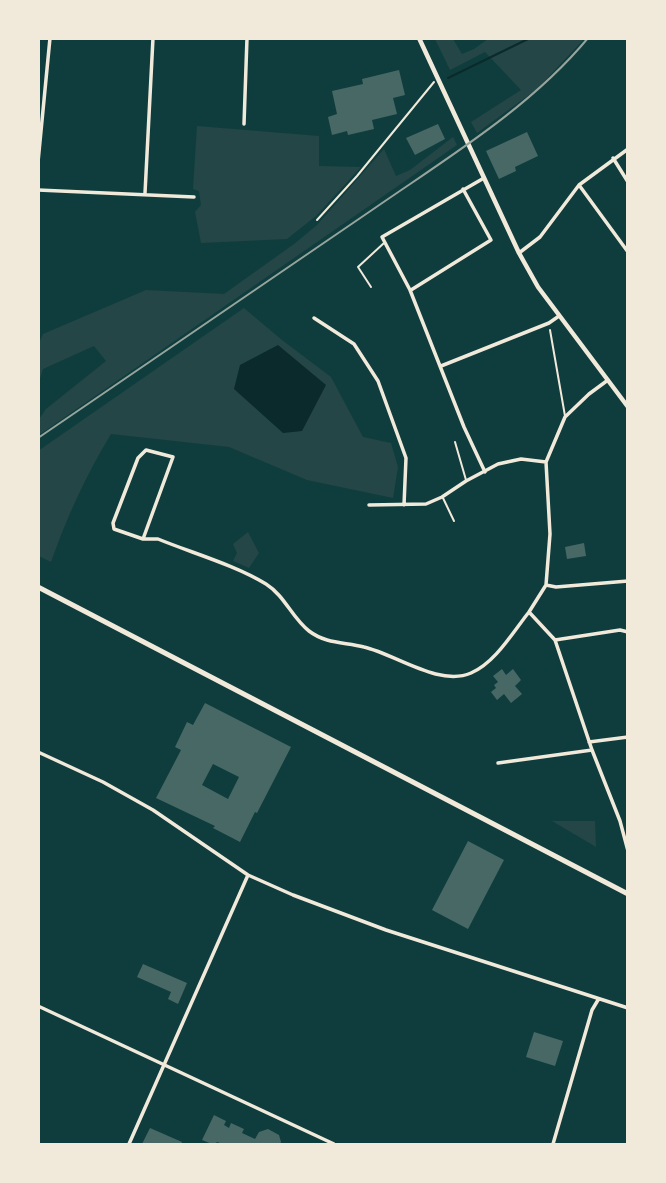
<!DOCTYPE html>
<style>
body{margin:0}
#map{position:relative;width:666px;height:1183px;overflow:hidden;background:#0f3d3e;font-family:Commissioner,sans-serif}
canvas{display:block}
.frame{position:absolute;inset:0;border:40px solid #f1e9da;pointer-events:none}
</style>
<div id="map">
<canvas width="666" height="1183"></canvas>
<div class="frame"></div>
</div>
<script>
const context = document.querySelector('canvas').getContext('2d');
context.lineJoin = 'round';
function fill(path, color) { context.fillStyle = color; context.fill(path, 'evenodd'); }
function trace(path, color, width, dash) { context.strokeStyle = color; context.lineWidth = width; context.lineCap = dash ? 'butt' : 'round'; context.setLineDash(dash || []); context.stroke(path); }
fill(new Path2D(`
 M435 39H453L462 54 474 49 488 39H584L537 89 477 133 471 122 521 90 485 52 450 70Z
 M197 126 319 136V166L361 167 316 216 287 239 201 243 195 212 201 205 199 191 193 189Z
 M453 137 457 145 39 435V419L46 409 106 361 94 346 43 369 39 382V343L43 334 146 290 224 294 294 244 317 225 384 149 396 176 410 170Z
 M244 308 282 340 331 377 363 437 391 443 398 467 393 498 307 480 229 447 111 434C86 475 67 517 51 562L39 556 38 451Z
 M248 532 259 553 249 568 233 561 237 553 233 544Z
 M552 821H595L596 847Z`), '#244646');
fill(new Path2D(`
 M278 345 326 385 302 431 283 433 234 389 240 365Z`), '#0a2a2b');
trace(new Path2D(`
 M448 78 530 38`), '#0a2a2b', 2);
fill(new Path2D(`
 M399 70 405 95 393 98 397 114 372 120 374 129 348 135 347 131 332 135 328 117 337 114 332 91 363 84 362 79Z
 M438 124 445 139 415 155 406 138Z
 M527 132 538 156 515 167 516 171 499 179 486 151Z
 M584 543 586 556 567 559 565 547Z
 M502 669 506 675 513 669 521 680 515 686 522 694 511 703 504 694 497 700 491 692 496 688 494 685 498 682 493 676Z
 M205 703 291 747 257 813 255 812 240 842 213 828 215 826 156 798 181 750 175 747 187 722 193 725ZM213 764 239 777 228 799 202 785Z
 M468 841 504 860 468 929 432 910Z
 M143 964 187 983 178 1004 168 999 171 992 137 977Z
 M534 1032 563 1041 555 1066 526 1057Z
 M214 1115 226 1121 224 1125 229 1128 231 1123 244 1129 242 1133 255 1139 259 1132 268 1129 279 1135 281 1142 280 1144H223L217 1142 215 1144H212L202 1140Z
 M150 1128 182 1142 181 1144H142Z`), '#486865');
trace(new Path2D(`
 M317 220 357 176 434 82`), '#f1e9da', 2);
trace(new Path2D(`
 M371 287 358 267 384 243
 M550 330 565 416
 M455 442 466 480
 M443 498 454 521`), '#f1e9da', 2);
trace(new Path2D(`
 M244 124 247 38
 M613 158 628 182
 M38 162 50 38
 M484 178 382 237 410 290 464 427 485 472
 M579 185 628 252
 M38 190 194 197
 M145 193 153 38
 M519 253 540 237 579 185 628 149
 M411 290 491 240 463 189
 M314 318 354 344 378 381 406 458 404 505
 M441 366 549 323 559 316
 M608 380 589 394 565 417 546 462 550 534 546 585 529 612 555 640 592 750 620 821 628 851
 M369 505 426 504 442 497 466 481 498 464 521 459 546 462
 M143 539 173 457 146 450 138 458 113 523 114 529 143 539H158C192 553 235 565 266 584 285 596 292 618 309 631 326 644 345 642 364 647 395 654 439 687 471 673 495 663 513 632 529 612
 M546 585 556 587 628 581
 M555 640 620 630 628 632
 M589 742 628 737
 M38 752 103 782 153 810 248 875 293 895 386 930 628 1008
 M498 763 592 750
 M38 1006 334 1144
 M129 1144 248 875
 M553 1144 592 1010 598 1000`), '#f1e9da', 3.5);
trace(new Path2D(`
 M419 38 519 253 538 287 628 407`), '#f1e9da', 4.5);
trace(new Path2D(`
 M38 587 628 894`), '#f1e9da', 5);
trace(new Path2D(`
 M38 438C149 361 261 286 372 210 447 158 530 108 588 38`), '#97a49c', 2);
</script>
